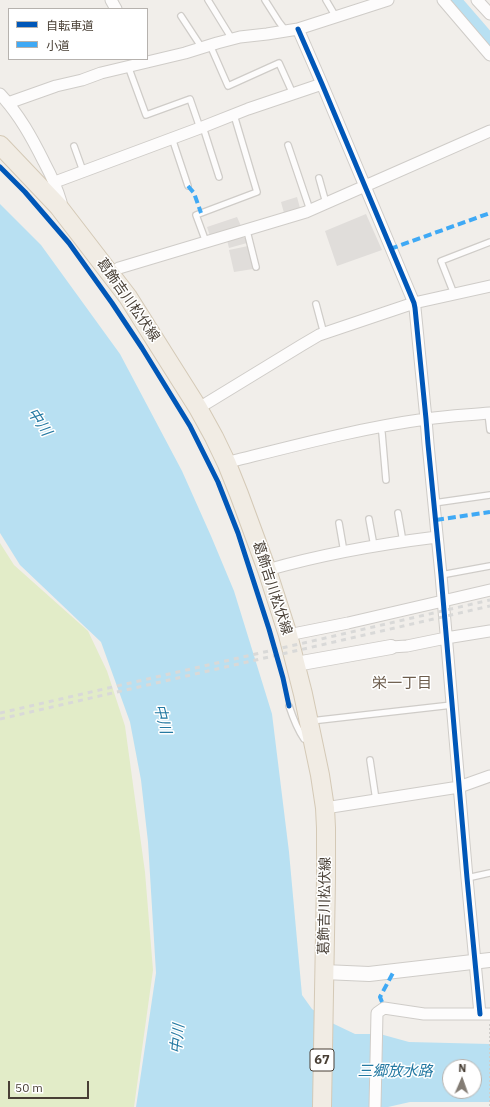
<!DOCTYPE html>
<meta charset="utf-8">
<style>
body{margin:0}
#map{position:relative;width:490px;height:1107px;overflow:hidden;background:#f1eeea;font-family:"IBM Plex Sans","Noto Sans JP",sans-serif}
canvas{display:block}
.legend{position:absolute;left:8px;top:8px;width:140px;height:52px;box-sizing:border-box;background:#fff;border:1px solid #b6b2ae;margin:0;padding:5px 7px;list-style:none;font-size:12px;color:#483f35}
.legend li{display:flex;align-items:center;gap:8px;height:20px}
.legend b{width:20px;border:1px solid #b6b2ae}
.north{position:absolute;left:442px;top:1059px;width:40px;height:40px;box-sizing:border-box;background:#fff;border:1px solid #b6b2ae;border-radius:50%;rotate:2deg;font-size:11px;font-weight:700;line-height:16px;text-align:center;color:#483f35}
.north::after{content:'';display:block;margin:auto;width:14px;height:18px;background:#837c74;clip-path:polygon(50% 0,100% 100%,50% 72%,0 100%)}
.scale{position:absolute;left:8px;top:1081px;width:81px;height:18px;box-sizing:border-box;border:2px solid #483f35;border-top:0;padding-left:5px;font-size:12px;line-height:14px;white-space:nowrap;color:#483f35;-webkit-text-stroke:3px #fff;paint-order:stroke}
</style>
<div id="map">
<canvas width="490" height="1107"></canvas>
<ul class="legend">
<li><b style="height:5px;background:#0057b8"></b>自転車道</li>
<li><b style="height:5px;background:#3fa9f5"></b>小道</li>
</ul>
<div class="north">N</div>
<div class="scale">50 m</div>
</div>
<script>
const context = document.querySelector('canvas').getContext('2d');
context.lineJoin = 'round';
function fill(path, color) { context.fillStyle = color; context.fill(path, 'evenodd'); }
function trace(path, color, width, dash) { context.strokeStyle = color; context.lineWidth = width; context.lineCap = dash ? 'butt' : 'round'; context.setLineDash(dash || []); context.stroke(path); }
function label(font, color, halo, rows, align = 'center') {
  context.font = font + ' "IBM Plex Sans","Noto Sans JP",sans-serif'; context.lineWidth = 3; context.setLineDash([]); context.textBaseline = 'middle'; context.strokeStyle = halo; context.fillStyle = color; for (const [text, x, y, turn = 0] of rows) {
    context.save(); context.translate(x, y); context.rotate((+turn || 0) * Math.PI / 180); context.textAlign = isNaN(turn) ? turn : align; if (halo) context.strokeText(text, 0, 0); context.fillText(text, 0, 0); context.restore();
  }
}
fill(new Path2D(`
 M0 543 14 565 88 631 107 671 125 726 145 872 153 970 134 1107H0Z`), '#e2ecc8');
fill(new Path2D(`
 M297 197 300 208 284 213 281 202Z
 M366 214 382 250 337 266 325 231Z
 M237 217 241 226 210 236 207 227Z
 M241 236 247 239V243L229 248 227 240Z
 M248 246 253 269 234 272 229 250Z`), '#e0ddda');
fill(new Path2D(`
 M0 204 41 245 120 354 182 471 211 536 234 591 272 714 289 852 302 995 312 1009 334 1024 355 1034H380L409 1042 490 1044V1102H410L388 1107H136L156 973 148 842 141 780 130 722 101 642 20 565 0 533ZM450 1067H474V1091H450Z`), '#b8e0f2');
trace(new Path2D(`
 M451 0 490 45`), '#b8e0f2', 19);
const service = new Path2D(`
 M208 0 232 39
 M265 0 279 22 286 31
 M326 0 336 17
 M181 16 202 48
 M210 45 228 86 279 63 293 94
 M128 66 146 115 190 99 200 128
 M203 127 219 177
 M172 138 188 186
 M288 145 310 210
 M74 146 83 171
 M319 178 326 203
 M246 230 248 235 256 267
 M206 242 196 215 257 192 234 115
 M454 294 441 261 490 242
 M316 304 324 334
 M488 413 490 430
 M380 427 382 433 386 480
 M434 503 490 495
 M398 513 403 542
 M369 519 374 546
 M339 523 344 552
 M441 575 490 566
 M289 706C293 718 297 729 304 739L310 738
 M311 721 452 705
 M370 760 376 800
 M467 878 490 873`);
const minor = new Path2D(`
 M111 0 116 9
 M443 0 490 55
 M477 0 490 14
 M298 29 322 84 414 303 415 308 426 419 428 444 441 575 467 878 480 1014
 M0 94C19 114 32 138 44 162 51 175 57 188 61 202L58 206
 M8 103 56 86 82 80 101 73 185 53 217 43 240 37 267 34 298 29 388 0
 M55 182 200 128 248 109 322 84
 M111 274 119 268 306 212 490 131
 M198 408 207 403 302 345 319 335 414 303 490 286
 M227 464 233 461C297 445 361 428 426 419 447 416 469 415 490 413
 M267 570C323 554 380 544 437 537
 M288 635 348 623 490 590
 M391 647 407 646 446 638 490 631
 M325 808 459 787 490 776
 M375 1107 377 1013 384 1008 424 1014H490`);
const tertiary = new Path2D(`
 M296 664 391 647
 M324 972 369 974 490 960`);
const primary = new Path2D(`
 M0 145 58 206 128 297 198 408 214 437 227 464 239 494 267 570 288 635 303 694 320 775 325 808 326 828V878L322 1107`);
trace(service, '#cfccc8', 8);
trace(minor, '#cfccc8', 13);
trace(tertiary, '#cfccc8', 16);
trace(primary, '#d4c9b6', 20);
trace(new Path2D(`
 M490 1024V1107`), '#d1ceca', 2, [2, 2]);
trace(service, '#fdfcfc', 5.5);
trace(minor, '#fdfcfc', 11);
trace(tertiary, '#fdfcfc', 14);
trace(primary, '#f1ece4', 18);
trace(new Path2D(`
 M0 713 490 600
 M0 719 490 606`), '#d9d9d8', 3, [5, 5]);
trace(new Path2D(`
 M188 186 194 193 201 213
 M390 249 490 213
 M436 520 490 512
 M382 1002 380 997 394 971`), '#3fa9f5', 4, [8, 4]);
trace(new Path2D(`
 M298 29 322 84 414 303 415 308 426 419 428 444 441 575 467 878 480 1014
 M0 167 25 192 69 243 112 303 142 348 190 426 218 482 238 533 269 629 283 678 289 706`), '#0057b8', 5);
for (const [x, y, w] of [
 [322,1060,24]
]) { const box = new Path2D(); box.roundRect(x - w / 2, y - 11, w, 22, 3); context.fillStyle = '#fff'; context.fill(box); trace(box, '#483f35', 1); }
label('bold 13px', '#483f35', null, [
 ["67",322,1060]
]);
label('14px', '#483f35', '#fff', [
 ["葛飾吉川松伏線",128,300,55],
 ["葛飾吉川松伏線",272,588,72],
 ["葛飾吉川松伏線",325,906,-89]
]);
label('italic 15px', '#2479a2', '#fff', [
 ["中川",39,422,56],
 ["中川",162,719,76],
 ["中川",178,1039,-84],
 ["三郷放水路",395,1072]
]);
label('15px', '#6c5c4c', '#fff', [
 ["栄一丁目",402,684]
]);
</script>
